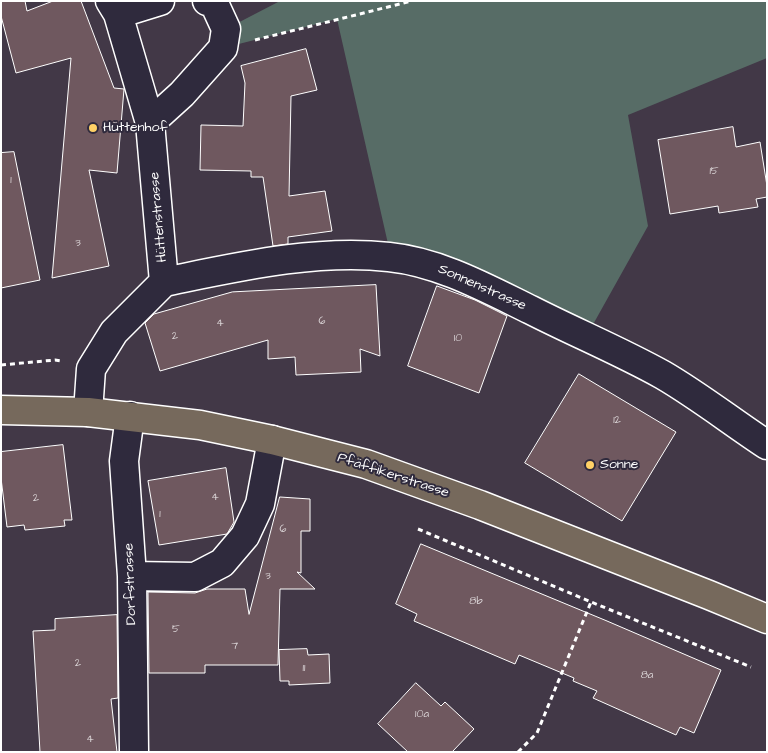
<!DOCTYPE html>
<meta charset="utf-8">
<style>
body{margin:0}
#map{position:relative;width:768px;height:753px;overflow:hidden;background:#423847;font-family:"Architects Daughter",sans-serif}
canvas{display:block}
.frame{position:absolute;inset:0;border:2px solid #fff;pointer-events:none}
</style>
<div id="map">
<canvas width="768" height="753"></canvas>
<div class="frame"></div>
</div>
<script>
const context = document.querySelector('canvas').getContext('2d');
context.lineJoin = 'round';
function fill(path, color) { context.fillStyle = color; context.fill(path, 'evenodd'); }
function trace(path, color, width, dash) { context.strokeStyle = color; context.lineWidth = width; context.lineCap = dash ? 'butt' : 'round'; context.setLineDash(dash || []); context.stroke(path); }
function label(font, color, halo, rows, align = 'center') {
  context.font = font + ' "Architects Daughter",sans-serif'; context.lineWidth = 4; context.setLineDash([]); context.textBaseline = 'middle'; context.strokeStyle = halo; context.fillStyle = color; for (const [text, x, y, turn = 0] of rows) {
    context.save(); context.translate(x, y); context.rotate((+turn || 0) * Math.PI / 180); context.textAlign = isNaN(turn) ? turn : align; if (halo) context.strokeText(text, 0, 0); context.fillText(text, 0, 0); context.restore();
  }
}
fill(new Path2D(`
 M280 1H767V58L628 115 648 226 586 337 391 257 337 19 223 48 226 29Z`), '#576c66');
const building = new Path2D(`
 M1 1H25L27 11 53 1H81L114 88 124 89 117 173 89 170 109 266 52 278 71 58 16 73 1 16Z
 M306 49 317 90 291 96 289 196 325 191 332 231 288 237V244L273 246 263 177H251V171L200 170 201 125 243 126 245 83 241 66Z
 M733 127 736 147 760 142 767 186V197L756 199 758 207 719 213 718 206 670 214 658 140Z
 M14 152 40 280 1 288V153Z
 M376 285 380 356 360 349 361 372 296 375 295 357 268 359V340L160 371 145 323 154 314 232 292Z
 M437 286 475 300 507 316 479 393 408 366Z
 M579 374 676 432 622 521 525 463Z
 M63 445 72 520H64L65 526 25 530 24 525 7 527 1 478V452Z
 M226 468 234 522 227 534 159 545 148 481Z
 M280 497 310 499V531H301V573L297 572 315 589H280L278 665H205V673H149L148 592 195 593 207 589H245L249 614Z
 M421 544 607 621 721 670 694 733 680 727 676 735 593 698 597 691 573 681 574 678 519 655 515 664 414 621 417 614 396 604Z
 M117 615 118 698 111 699 117 752H40L33 631 55 630V619Z
 M307 649 308 655 329 654 330 683 289 685V681H280L279 650Z
 M416 683 441 706 445 702 474 729 452 752H408L378 724Z`);
fill(building, '#6f585f');
trace(building, '#fff', 1);
const minor = new Path2D(`
 M118 14 160 1
 M150 123 182 94 223 48 226 29 214 3 207 1
 M164 282C238 267 314 249 389 257 439 262 486 288 531 310 574 332 620 351 663 375 699 396 732 422 767 445
 M88 412 91 369 114 332 164 282 150 123 118 14 110 1
 M130 416 124 461 132 576 134 752
 M132 576 195 577 222 563 245 536 260 504 272 440`);
const major = new Path2D(`
 M1 410 88 412 200 425 272 440 366 464 480 505 709 595 767 619`);
trace(minor, '#fff', 31);
trace(major, '#fff', 31);
trace(new Path2D(`
 M255 40 412 1
 M1 365 55 360 62 361
 M418 529 591 602 751 667
 M518 752 537 733 591 602`), '#fff', 3, [5, 4]);
trace(minor, '#2f2a3d', 28);
trace(major, '#76695c', 28);
for (const [x, y, r, color] of [
 [93,128,5,"#ffd166"],
 [590,465,5,"#ffd166"]
]) { const dot = new Path2D(); dot.arc(x, y, r, 0, 2 * Math.PI); context.fillStyle = color; context.fill(dot); trace(dot, '#2f2a3d', 2); }
label('11px', '#dbd5d7', null, [
 ["15",714,172],
 ["1",11,181],
 ["3",78,244],
 ["6",322,322],
 ["4",220,324],
 ["2",175,337],
 ["10",458,339],
 ["12",617,421],
 ["4",215,498],
 ["2",36,499],
 ["1",160,515],
 ["6",283,530],
 ["3",268,577],
 ["8b",476,602],
 ["5",176,630],
 ["7",235,647],
 ["2",78,664],
 ["11",304,669],
 ["8a",647,676],
 ["10a",422,715],
 ["4",90,740]
]);
label('14px', '#fff', '#2f2a3d', [
 ["Hüttenhof",103,128],
 ["Sonne",600,465]
], 'left');
label('14px', '#fff', '#2f2a3d', [
 ["Hüttenstrasse",159,217,-95],
 ["Sonnenstrasse",482,288,24],
 ["Pfäffikerstrasse",393,476,18],
 ["Dorfstrasse",131,584,-92]
]);
</script>
